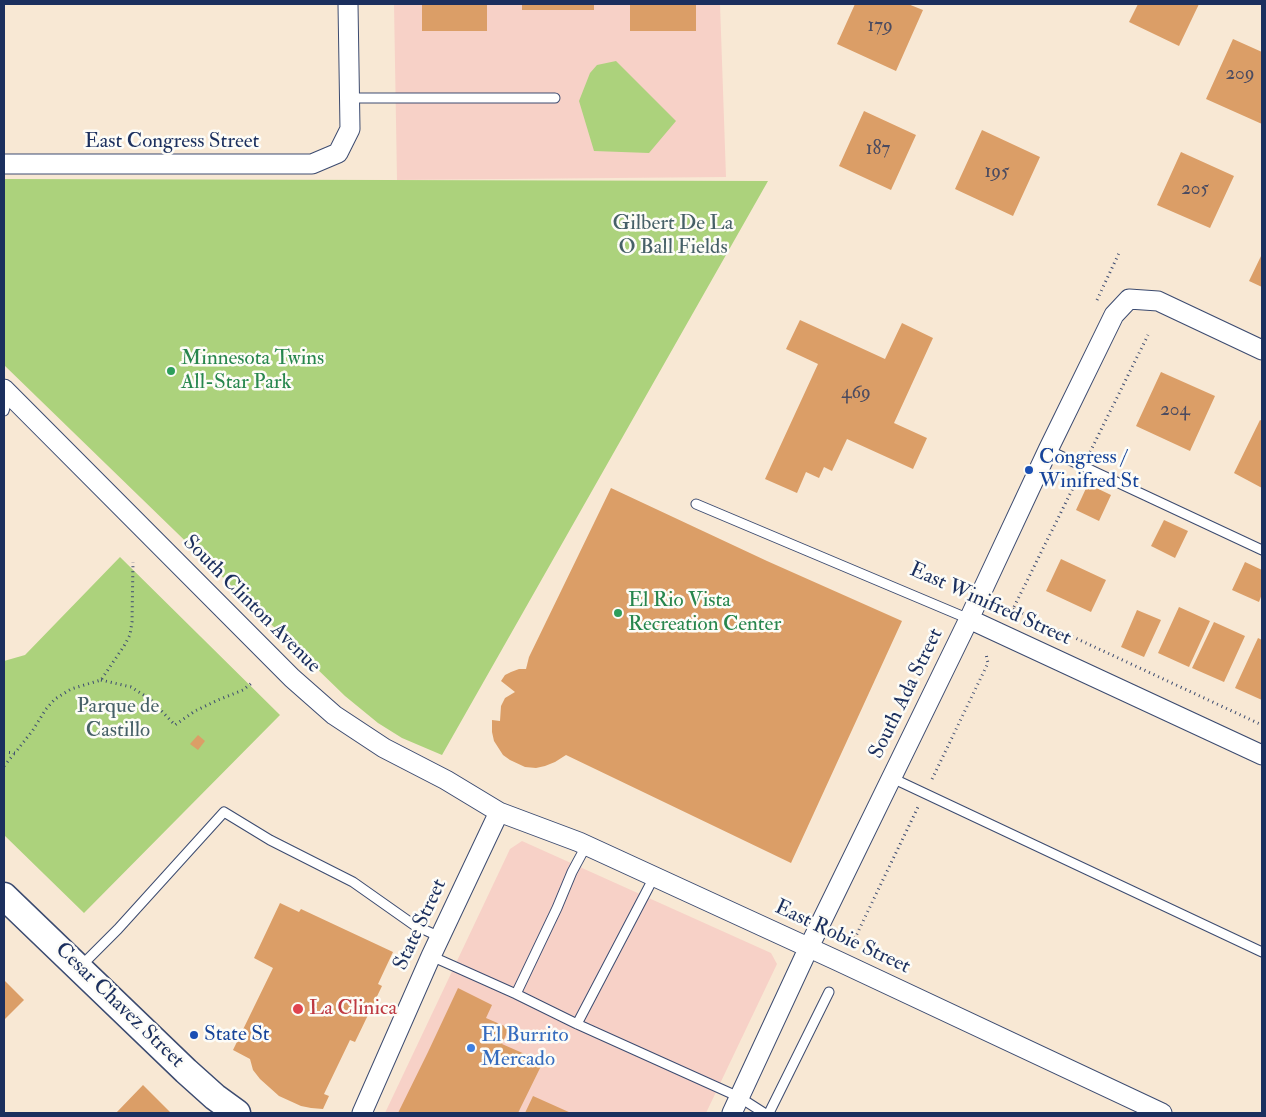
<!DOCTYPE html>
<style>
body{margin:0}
#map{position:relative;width:1266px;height:1117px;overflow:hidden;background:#f8e8d4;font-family:"IM FELL Double Pica",serif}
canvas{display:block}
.frame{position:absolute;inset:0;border:5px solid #1b2f5e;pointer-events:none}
</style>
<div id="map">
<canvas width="1266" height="1117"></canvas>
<div class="frame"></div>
</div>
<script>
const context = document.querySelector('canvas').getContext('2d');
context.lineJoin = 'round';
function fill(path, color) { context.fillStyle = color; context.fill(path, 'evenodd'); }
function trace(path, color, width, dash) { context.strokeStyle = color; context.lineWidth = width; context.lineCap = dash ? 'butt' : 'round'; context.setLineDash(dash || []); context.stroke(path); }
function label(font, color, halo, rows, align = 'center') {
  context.font = font + ' "IM FELL Double Pica",serif'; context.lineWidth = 5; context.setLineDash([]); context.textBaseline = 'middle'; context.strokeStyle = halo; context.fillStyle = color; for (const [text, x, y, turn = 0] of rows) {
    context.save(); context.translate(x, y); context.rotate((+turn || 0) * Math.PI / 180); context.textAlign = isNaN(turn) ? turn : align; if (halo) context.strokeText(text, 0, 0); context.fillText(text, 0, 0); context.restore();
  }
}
fill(new Path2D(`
 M394 4H720L726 177 397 180Z
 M522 841 771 953 777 964 706 1113H385L510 849Z`), '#f7d1c7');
fill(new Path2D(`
 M616 61 676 121 649 153 594 151 579 101 590 73 597 65Z
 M4 179 768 181 442 755 402 738 378 723 345 696 4 365Z
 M120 557 280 715 84 913 4 835V661L25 655Z`), '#acd27c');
fill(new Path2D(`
 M422 4H487V31H422Z
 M522 4H594V10H522Z
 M630 4H696V31H630Z
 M855 4H908L923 10 896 71 837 44Z
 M1138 4H1199L1179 46 1129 22Z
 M1233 39 1262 52V124L1206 99Z
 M864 111 916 135 891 190 839 166Z
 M982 130 1040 157 1013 216 955 189Z
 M1181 152 1234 176 1210 228 1157 205Z
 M1262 254V287L1249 281Z
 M800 320 885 359 902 323 933 338 894 423 927 438 913 469 847 439 832 471 824 467 819 478 806 472 797 493 765 479 818 364 786 349Z
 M1161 372 1215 396 1190 451 1136 426Z
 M1260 420 1262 421V488L1234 473Z
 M1088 484 1111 495 1099 521 1076 510Z
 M611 488 767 561 902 621 791 863 566 755 555 762 545 766 536 768 525 767 510 760 503 755 494 741 492 732V720L500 721 501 706 505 698 515 692 501 681 505 675 511 672 519 669H526L529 657Z
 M1164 520 1188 531 1175 558 1151 546Z
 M1061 559 1106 580 1091 612 1046 591Z
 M1245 562 1262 570V594L1259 602 1232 590Z
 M1179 607 1210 621 1189 667 1158 653Z
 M1137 610 1161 620 1144 657 1121 647Z
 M1214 622 1245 636 1224 682 1192 668Z
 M1258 638 1262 640V700L1235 688Z
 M198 735 205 741 198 750 190 744Z
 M280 903 299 912 301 909 393 952 378 984 382 986 355 1042 350 1040 324 1094 329 1096 323 1109 311 1108 301 1106 279 1096 260 1079 253 1070 250 1059 233 1050 273 968 254 958Z
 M4 980 24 1000 4 1020Z
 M458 988 492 1005 486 1018 509 1028 502 1044 543 1062 518 1113H398L428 1052Z
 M143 1085 171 1113H116Z
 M533 1096 571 1113H525Z`), '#db9e67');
const lane = new Path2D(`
 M350 98H555
 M4 411 9 394
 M1048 450 1262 550
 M696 504 969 619
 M892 778 1262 952
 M586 846 572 872 557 908 516 994 577 1024 739 1097 764 1113
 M431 956 516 994
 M81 966 118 929 224 812 270 840 353 882 414 925 440 937
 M577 1024 654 877
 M769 1113 829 992`);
const street = new Path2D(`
 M4 164H312L338 153 350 129 348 4
 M4 389 292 678 334 715 384 748 446 780 499 812 579 842 838 961 1162 1113
 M969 619 1262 755
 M362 1113 431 956 499 812
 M732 1113 809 947 969 619 1048 450 1114 315 1129 299 1158 301 1262 350`);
const secondary = new Path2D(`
 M4 896 186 1071 215 1097 237 1113`);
trace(lane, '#3c4b70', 11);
trace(street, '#3c4b70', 21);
trace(secondary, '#3c4b70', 29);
trace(new Path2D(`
 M1097 300 1119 253
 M1090 452 1148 335
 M1013 609 1262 725
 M1006 612 1013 609 1077 480
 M101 680 131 687 150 699 175 725 195 711 218 700 243 690 253 682
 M4 752 15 753 33 730 46 709 55 699 71 689 101 680 124 646 130 635 132 622 133 562
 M4 766 14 754
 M932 779 988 663 986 654
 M849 939 855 938 918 807`), '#3c4b70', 3, [1, 4]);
trace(lane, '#fff', 9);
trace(street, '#fff', 19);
trace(secondary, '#fff', 26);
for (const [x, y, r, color] of [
 [171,371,5,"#2e9e5b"],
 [1029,470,5,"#1a4fb4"],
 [618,613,5,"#2e9e5b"],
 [298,1009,6,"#e0444e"],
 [194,1035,5,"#1a4fb4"],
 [471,1048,5,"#3f7fe0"]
]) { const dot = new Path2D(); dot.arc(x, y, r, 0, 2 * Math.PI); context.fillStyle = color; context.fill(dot); trace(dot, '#fdfcf7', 2); }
label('19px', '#4b4b60', null, [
 ["179",880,27],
 ["209",1240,75],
 ["187",878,150],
 ["195",997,173],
 ["205",1195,190],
 ["469",856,394],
 ["204",1175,411]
]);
label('21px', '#1b2f5e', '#fdfcf7', [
 ["East Congress Street",172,142],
 ["South Clinton Avenue",251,605,45],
 ["East Winifred Street",990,605,24],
 ["South Ada Street",907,694,-64],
 ["State Street",421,925,-65],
 ["East Robie Street",842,938,25],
 ["Cesar Chavez Street",119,1006,44]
]);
label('21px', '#466067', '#fdfcf7', [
 ["Gilbert De La",673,224],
 ["O Ball Fields",673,248],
 ["Parque de",118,707],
 ["Castillo",118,731]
]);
label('21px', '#27864d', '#fdfcf7', [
 ["Minnesota Twins",181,359],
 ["All-Star Park",181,383],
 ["El Rio Vista",628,601],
 ["Recreation Center",628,625]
], 'left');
label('21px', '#164399', '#fdfcf7', [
 ["Congress /",1039,458],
 ["Winifred St",1039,482],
 ["State St",204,1035]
], 'left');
label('21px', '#be3a42', '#fdfcf7', [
 ["La Clinica",309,1009]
], 'left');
label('21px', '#366cbe', '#fdfcf7', [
 ["El Burrito",481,1036],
 ["Mercado",481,1060]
], 'left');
</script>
